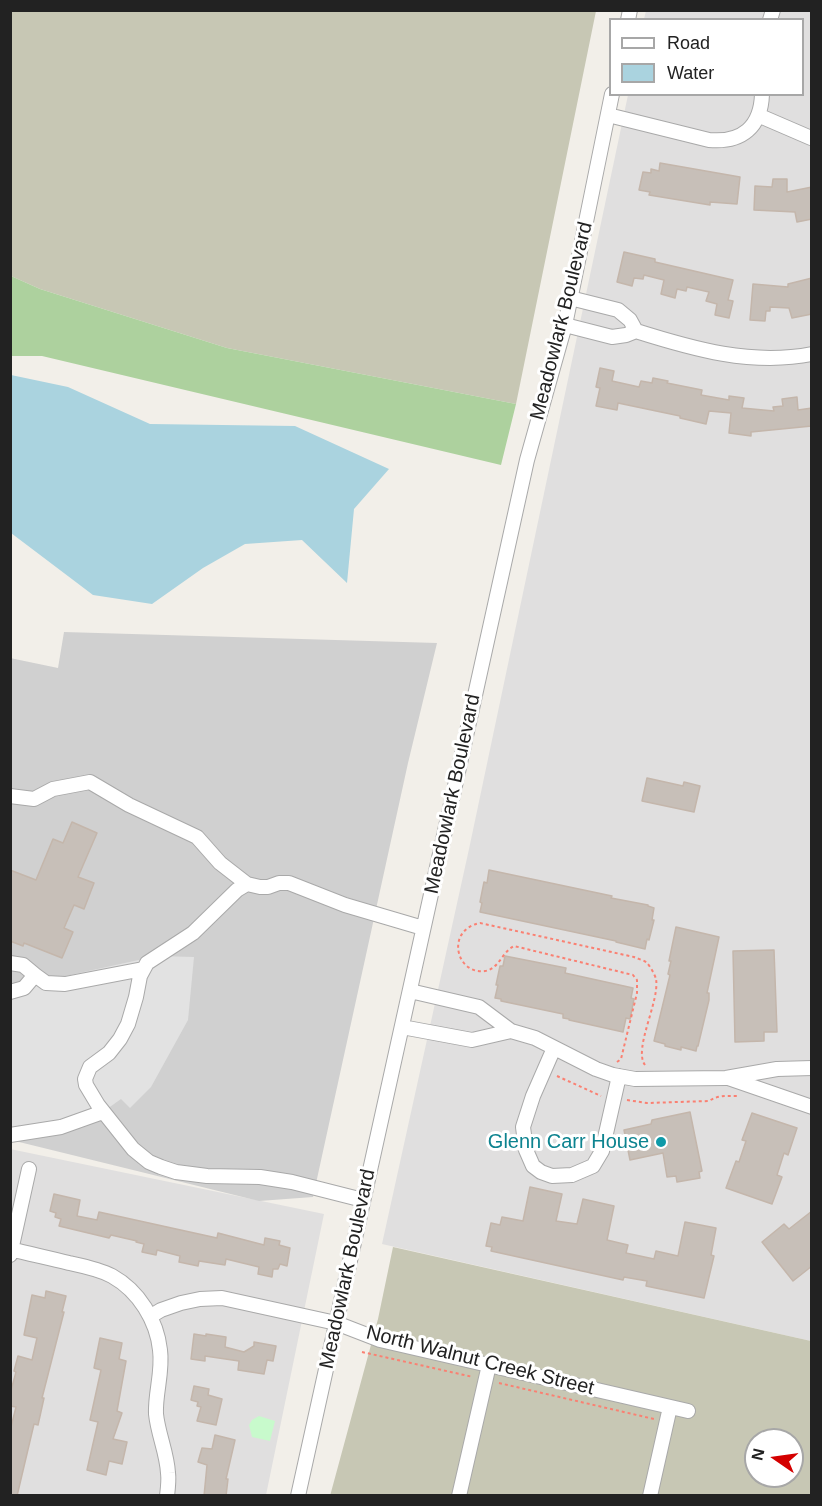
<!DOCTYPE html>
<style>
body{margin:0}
#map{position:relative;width:822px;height:1506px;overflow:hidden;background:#f2efe9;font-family:Arial,sans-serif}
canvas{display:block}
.frame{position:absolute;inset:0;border:12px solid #222;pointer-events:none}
.legend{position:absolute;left:609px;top:18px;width:195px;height:78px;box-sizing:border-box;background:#fff;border:2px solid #a7a7a7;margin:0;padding:8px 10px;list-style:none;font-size:18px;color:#222}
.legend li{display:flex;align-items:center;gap:12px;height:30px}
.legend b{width:30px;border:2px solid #a7a7a7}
.north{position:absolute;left:744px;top:1428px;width:60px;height:60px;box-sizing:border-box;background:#fff;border:2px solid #a7a7a7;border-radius:50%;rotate:283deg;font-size:16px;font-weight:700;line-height:24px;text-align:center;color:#222}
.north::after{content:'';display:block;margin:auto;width:21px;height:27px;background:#d40000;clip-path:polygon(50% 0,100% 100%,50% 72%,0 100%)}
</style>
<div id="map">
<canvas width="822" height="1506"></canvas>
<div class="frame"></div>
<ul class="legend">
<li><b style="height:8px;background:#fff"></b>Road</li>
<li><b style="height:16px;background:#aad3df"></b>Water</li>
</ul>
<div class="north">N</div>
</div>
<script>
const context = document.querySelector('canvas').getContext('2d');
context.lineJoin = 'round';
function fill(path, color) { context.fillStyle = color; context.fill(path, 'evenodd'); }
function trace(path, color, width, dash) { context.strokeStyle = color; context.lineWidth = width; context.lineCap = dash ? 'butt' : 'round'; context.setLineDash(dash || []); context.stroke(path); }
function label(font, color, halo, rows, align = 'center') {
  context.font = font + ' Arial,sans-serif'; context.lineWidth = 6; context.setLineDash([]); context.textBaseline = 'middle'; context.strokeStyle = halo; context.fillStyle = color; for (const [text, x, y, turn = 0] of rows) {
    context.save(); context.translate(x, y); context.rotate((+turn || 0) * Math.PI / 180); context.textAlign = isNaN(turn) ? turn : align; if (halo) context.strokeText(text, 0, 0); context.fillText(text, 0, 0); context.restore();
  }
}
fill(new Path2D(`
 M646 11H811V1341L382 1244 469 849 628 95 802 94V20L644 19Z
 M10 1149 324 1214 266 1495H11Z`), '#e0dfdf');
fill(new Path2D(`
 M64 632 437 643 408 763 313 1197 259 1201 11 1140 10 658 58 668Z`), '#d0d0d0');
fill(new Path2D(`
 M11 11H596L516 404 227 348 40 289 11 276Z
 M393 1247 811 1341V1495L330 1496 378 1319ZM756 1440H792V1476H756Z`), '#c7c7b4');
fill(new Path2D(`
 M11 276 40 289 227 348 516 404 501 465 42 356H11Z`), '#add19e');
fill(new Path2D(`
 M259 1416 275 1421 270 1441 252 1437 249 1425 252 1420Z`), '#c8facc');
fill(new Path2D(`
 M157 956 194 957 188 1020 151 1087 130 1108 121 1099 86 1124 11 1138V997L38 982Z`), '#e2e2e2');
fill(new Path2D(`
 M11 375 68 387 150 424 295 426 389 469 354 509 347 583 302 540 245 544 203 568 152 604 93 595 11 533Z`), '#aad3df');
const building = new Path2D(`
 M660 163 740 177 737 204 710 202V205L649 195 650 192 639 190 643 172 651 173V169L659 171Z
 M773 179H787V192L812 187V219L797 222 795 212 754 210 755 186 772 187Z
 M624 252 655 259V262L733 280 728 300 733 301 729 318 715 315 717 304 706 301 709 292 687 287 686 291 677 289 675 298 661 294 664 280 644 275 643 279 634 278 632 286 617 282Z
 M812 278V314L792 318 789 308 770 307V311H766L765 321 750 320 753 284 788 287V284Z
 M600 368 614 371 612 381 639 387 641 381 652 383 653 378 668 381 667 383 702 390 701 395 729 400V396L744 398 742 408 774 411 773 407 783 406 782 399 797 397 798 410 812 408V426L751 432V436L729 433 731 413 709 411 706 424 680 418V416L618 403 617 410 596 406 600 388 596 387Z
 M647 778 683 786 684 782 700 786 694 812 642 801Z
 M72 822 97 833 78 877 94 883 84 909 74 905 64 928 73 932 62 958 24 943 23 946 10 941V870L36 880 53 839 63 843Z
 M489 870 612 896 611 898 648 905V906L654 908 652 920H654L649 940 647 939 645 949 616 942V941L480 912 482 903 480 902 484 882 487 883Z
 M676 927 719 937 707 993H709V1000L698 1046H697L696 1051 681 1047V1050L665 1046V1044L654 1041 670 975 668 974 671 961H669Z
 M774 950 777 1032H764V1041L735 1042 733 951Z
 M505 956 566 968 565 973 633 988 631 998 634 999 630 1019 626 1018 623 1032 569 1020V1019L563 1018V1014L501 1001V999L495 998 498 985H496L500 966H503Z
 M690 1112 702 1171 699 1172 700 1178 677 1182 676 1176 667 1177 663 1153 630 1160 624 1130 651 1124 652 1120Z
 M752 1113 797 1128 788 1155 784 1153 777 1175 782 1177 772 1204 726 1188 736 1161 739 1162 746 1141 742 1140Z
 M530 1187 562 1194 556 1221 577 1224 583 1199 614 1206 607 1240 628 1245 626 1253 654 1259 656 1251 678 1256 685 1222 716 1228 711 1255 714 1256 704 1298 646 1286 647 1281 624 1277 623 1280 491 1251 492 1247 486 1246 491 1223 500 1225 502 1217 523 1221Z
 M54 1194 80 1200 77 1216 97 1220 99 1212 217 1238 218 1233 264 1245 265 1238 280 1241 279 1245 290 1248 287 1266 280 1264 278 1269H273L272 1277 258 1274 259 1267 226 1259 225 1265 199 1261 198 1266 179 1262 180 1256 157 1250 156 1255 142 1252 144 1244 136 1242 137 1241 111 1235 109 1238 59 1226 61 1219 55 1217 56 1213 50 1211Z
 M812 1211V1266L793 1281 762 1242 784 1224 789 1229Z
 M46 1291 66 1296 62 1312H64L42 1398H44L38 1425 34 1424 17 1496H10V1431L16 1407 10 1406V1394L16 1372 14 1371 18 1356 32 1360 37 1338 24 1335 32 1295 45 1298Z
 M194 1334 206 1336V1334L226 1337 225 1347 244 1352 254 1346V1342L276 1346 273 1361 267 1360 264 1374 238 1370 239 1361 205 1356V1361L191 1359Z
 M100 1338 122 1343 119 1359 126 1361 117 1411 122 1413 113 1439 127 1442 122 1464 109 1461 106 1475 87 1470 98 1422 90 1420 101 1370 94 1368Z
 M194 1386 209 1389 208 1395 222 1399 216 1425 197 1421 201 1407 197 1406 198 1402 191 1400Z
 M215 1435 235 1440 226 1479H228L226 1496H204L207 1465 198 1462 202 1448 212 1449Z`);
fill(building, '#c7bfb8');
trace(building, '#c4b6ab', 1.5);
const minor = new Path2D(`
 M628 20 630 10
 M770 20 773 10
 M608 115 709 140C742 143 761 127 762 94
 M760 116 811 138
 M565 325 612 337 626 335 636 331 630 320 618 310 570 298
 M636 331C693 349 752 366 812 354
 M10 796 34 799 53 789 90 782 129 805 197 837 220 863 247 884
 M10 963 23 965 35 975
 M410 991 479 1007 511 1031 535 1038 596 1069 613 1075 635 1079 726 1078 777 1069 812 1068
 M10 992 24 988 35 975 46 983 65 984 143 969
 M402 1027 472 1040 511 1031
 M554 1048 533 1096 523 1127 526 1150 533 1166 541 1172 552 1176 572 1175 593 1166 602 1151 619 1076
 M728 1078 812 1107
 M10 1135 61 1127 103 1112
 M363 1200 292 1182 260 1177 207 1176 176 1172 161 1167 149 1162 133 1149 98 1105 86 1085 85 1079 90 1067 109 1053 120 1039 128 1024 136 997 140 976 147 963 193 933 237 890 247 884 260 887H268L279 883H289L345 905 423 928
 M10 1249C30 1254 49 1258 69 1263 83 1266 99 1269 112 1276 139 1291 157 1321 160 1350 163 1372 155 1393 156 1414 158 1434 167 1453 168 1473 169 1480 168 1488 167 1496
 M10 1255 29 1169
 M151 1316 161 1310 181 1303 200 1299 222 1298 336 1323 380 1340 688 1411
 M298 1496 527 460 565 325 612 94
 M459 1496 489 1365
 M650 1496 670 1407`);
trace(minor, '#a9a9a9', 16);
trace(new Path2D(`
 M617 1062 621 1059 637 993V980L633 975 514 946C502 952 499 969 485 971 456 975 445 930 480 923L634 957C638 959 644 960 647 963 650 966 655 975 656 979 660 1001 633 1049 645 1065
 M557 1076 601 1096
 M627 1100 647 1103 709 1101C718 1095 726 1096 737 1096
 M362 1352 473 1377
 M499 1383 654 1419`), '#fa8072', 2, [3, 3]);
trace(minor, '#fff', 14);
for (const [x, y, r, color] of [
 [661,1142,6,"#0f9aa8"]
]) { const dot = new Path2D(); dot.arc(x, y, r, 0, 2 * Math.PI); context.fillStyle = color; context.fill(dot); trace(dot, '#fff', 2); }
label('20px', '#222', '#fff', [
 ["Meadowlark Boulevard",562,321,-76],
 ["Meadowlark Boulevard",453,794,-78],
 ["Meadowlark Boulevard",348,1269,-78],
 ["North Walnut Creek Street",480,1361,14]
]);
label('20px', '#0d838f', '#fff', [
 ["Glenn Carr House",649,1142]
], 'right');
</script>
